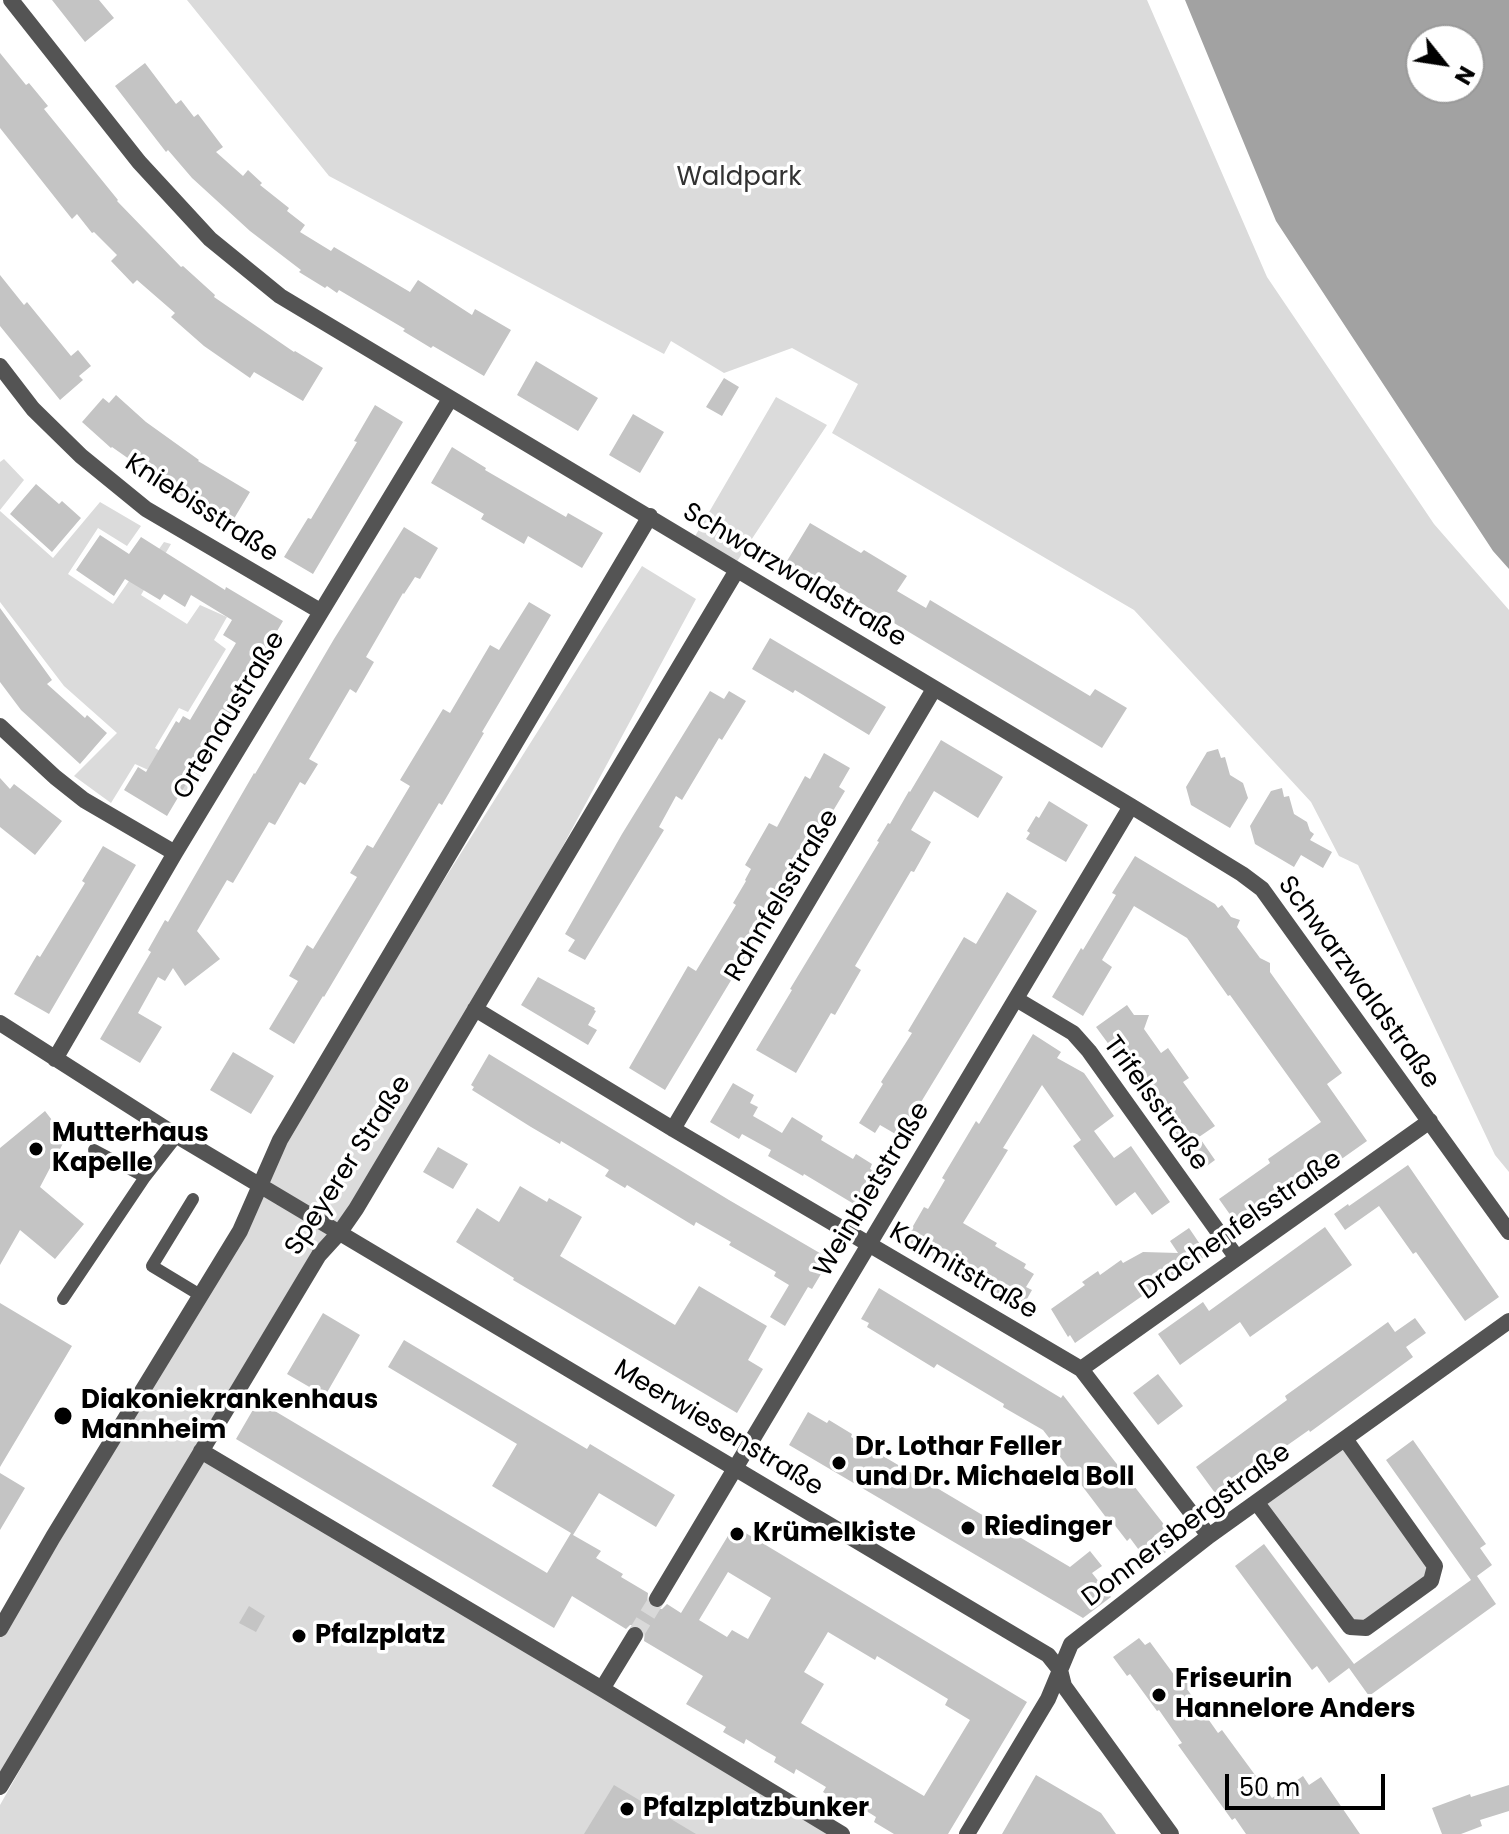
<!DOCTYPE html>
<meta charset="utf-8">
<style>
body{margin:0}
#map{position:relative;width:1509px;height:1834px;overflow:hidden;background:#fff;font-family:Poppins,sans-serif}
canvas{display:block}
.north{position:absolute;left:1405px;top:24px;width:80px;height:80px;box-sizing:border-box;background:#fff;border:2px solid #999;border-radius:50%;rotate:120deg;font-size:22px;font-weight:700;line-height:32px;text-align:center;color:#000}
.north::after{content:'';display:block;margin:auto;width:28px;height:36px;background:#000;clip-path:polygon(50% 0,100% 100%,50% 72%,0 100%)}
.scale{position:absolute;left:1225px;top:1774px;width:160px;height:36px;box-sizing:border-box;border:4px solid #000;border-top:0;padding-left:10px;font-size:24px;line-height:28px;white-space:nowrap;color:#000;-webkit-text-stroke:6px #fff;paint-order:stroke}
</style>
<div id="map">
<canvas width="1509" height="1834"></canvas>
<div class="north">N</div>
<div class="scale">50 m</div>
</div>
<script>
const context = document.querySelector('canvas').getContext('2d');
context.lineJoin = 'round';
function fill(path, color) { context.fillStyle = color; context.fill(path, 'evenodd'); }
function trace(path, color, width, dash) { context.strokeStyle = color; context.lineWidth = width; context.lineCap = dash ? 'butt' : 'round'; context.setLineDash(dash || []); context.stroke(path); }
function label(font, color, halo, rows, align = 'center') {
  context.font = font + ' Poppins,sans-serif'; context.lineWidth = 7; context.setLineDash([]); context.textBaseline = 'middle'; context.strokeStyle = halo; context.fillStyle = color; for (const [text, x, y, turn = 0] of rows) {
    context.save(); context.translate(x, y); context.rotate((+turn || 0) * Math.PI / 180); context.textAlign = isNaN(turn) ? turn : align; if (halo) context.strokeText(text, 0, 0); context.fillText(text, 0, 0); context.restore();
  }
}
fill(new Path2D(`
 M187 0H1147L1267 277 1434 524 1509 610V1172L1495 1155 1358 865 1339 856 1311 802 1134 610 832 433 858 384 792 348 724 373 671 341 664 354 329 176Z
 M776 397 827 425 736 563 694 538Z
 M4 459 24 480 0 510V462Z
 M100 502 141 526 127 546 98 528 68 574 113 604 138 568 144 570 164 542 171 544 141 595 187 624 200 605 227 617 214 640 226 649 188 712 179 708 155 748 201 776 191 795 164 777 135 764 111 803 74 776 117 733 64 686 0 602V511L53 558Z
 M642 566 696 599 475 1009 201 1451 842 1834H0V1805L175 1497 0 1787V1629L200 1295 280 1140Z
 M1345 1439 1435 1566 1431 1581 1366 1628 1350 1627 1257 1503Z`), '#dbdbdb');
fill(new Path2D(`
 M1185 0H1509V569L1493 551 1276 221ZM1421 40H1469V88H1421Z`), '#a2a2a2');
fill(new Path2D(`
 M52 0H99L114 18 85 42Z
 M0 53 26 85 29 83 48 106 44 109 118 200 117 201 181 267 183 266 215 295 214 297 294 352 295 351 323 368 303 401 254 372 250 378 204 346 171 317 175 313 137 280 133 284 111 261 117 255 94 232 92 233 77 214 72 219 0 128Z
 M145 63 176 104 181 100 194 117 198 114 223 147 216 152 243 176 248 170 262 183 260 185 289 208 287 211 305 225 300 232 331 251 334 247 410 292 418 280 472 315 475 309 511 330 484 376 433 346 431 348 403 331 405 329 339 290 337 293 327 286 325 288 299 272 301 270 250 231 192 178 168 150 166 152 115 86Z
 M0 275 24 305 27 302 71 356 78 350 91 366 79 376 83 380 60 400 0 326Z
 M536 361 598 398 578 431 517 395Z
 M724 378 739 387 722 416 706 407Z
 M116 395 146 422 199 460 198 461 250 492 229 527 192 505 193 504 112 447 111 448 82 422 103 398 109 403Z
 M375 405 403 422 313 574 284 557 308 518 311 519 357 442 354 441Z
 M633 414 664 432 640 473 609 455Z
 M452 447 486 468 485 470 566 517 568 513 603 533 582 568 528 536 524 544 481 519 484 514 431 483Z
 M36 484 59 504 62 501 81 518 52 552 10 514Z
 M810 523 861 553 864 550 907 576 897 591 926 608 930 600 1090 696 1095 689 1127 708 1102 748 859 602 860 600 824 578 821 581 787 561Z
 M404 527 438 548 420 579 415 577 404 594 403 593 366 657 374 662 356 693 350 689 309 759 318 764 305 785 300 782 275 825 269 822 233 883 227 880 197 931 220 959 185 986 173 968 165 981 158 977 138 1013 162 1027 140 1063 100 1039 151 952 148 950 165 920 168 922 254 773 255 774 334 639Z
 M100 535 129 554 141 537 225 590 226 587 283 621 251 675 253 676 229 717 227 715 167 816 124 790 138 767 146 772 176 721 179 723 183 716 190 720 236 643 223 635 232 620 191 595 185 607 164 594 160 600 125 579 114 596 76 570Z
 M529 602 551 615 482 732 484 733 442 805 439 803 324 997 323 996 294 1044 269 1029 298 981 289 976 307 945 313 949 357 877 350 873 367 845 373 848 410 786 400 780 443 709 450 713 490 645 499 650Z
 M0 608 52 680 47 684 85 718 87 715 107 733 80 764 21 710 0 682Z
 M770 638 886 707 869 735 795 690 793 693 752 669Z
 M710 691 724 699 729 691 746 701 722 740 719 738 682 800 676 796 659 827 664 830 585 960 568 951 575 940 565 934 622 834Z
 M941 740 1003 777 978 818 934 791 911 830 931 842 914 872 911 871 855 966 861 970 835 1015 831 1013 796 1073 756 1050 792 990 790 989 879 842 877 841 888 823 890 824 909 791 910 792Z
 M1218 749 1221 758 1225 757 1230 775 1243 783 1248 798 1230 828 1191 805 1186 787 1207 752Z
 M824 753 850 768 839 787 845 791 665 1090 629 1068 688 966 696 971 736 905 733 903 746 881 745 880 751 869 745 865 769 823 777 827 805 776 810 779Z
 M0 778 10 789 14 784 62 821 35 855 0 827Z
 M1282 788 1284 797 1289 796 1294 814 1307 822 1310 831 1314 834 1310 840 1332 852 1323 868 1301 855 1294 867 1255 844 1250 826 1271 791Z
 M1049 801 1088 825 1066 862 1026 839 1030 833 1027 831 1036 816 1039 818Z
 M103 846 136 865 49 1014 14 994 37 955 40 957 85 883 82 881Z
 M1135 856 1215 904 1218 908 1222 905 1231 917 1240 920 1237 927 1260 958 1270 963V972L1342 1073 1327 1084 1367 1141 1241 1230 1219 1199 1270 1163 1268 1159 1321 1122 1230 995 1228 996 1187 938 1134 906 1102 960 1112 967 1083 1016 1052 997 1081 948 1083 950 1116 895 1112 893Z
 M1007 892 1037 911 915 1112 919 1115 904 1139 880 1125 875 1133 859 1123 883 1084 881 1082 912 1033 908 1031 964 937 976 944Z
 M538 977 595 1008 594 1010 596 1011 588 1025 597 1030 588 1045 521 1005Z
 M1127 1005 1134 1015H1149L1144 1029 1161 1053 1168 1048 1189 1078 1183 1082 1215 1126 1199 1137 1215 1160 1200 1171 1189 1155 1191 1154 1164 1116 1169 1113 1128 1056 1121 1061 1096 1027Z
 M1033 1034 1061 1052 1057 1058 1084 1073 1114 1116 1094 1131 1114 1158 1131 1146 1170 1202 1152 1215 1135 1192 1116 1206 1073 1146 1081 1140 1042 1085 1003 1148 1008 1150 963 1223 997 1243 995 1246 1026 1264 1024 1268 1034 1274 1026 1287 1032 1290 1023 1306 1017 1302 1015 1305 905 1240 924 1207 928 1209 945 1180 942 1178 976 1121 979 1124Z
 M233 1052 274 1076 251 1114 210 1090Z
 M489 1054 729 1200 830 1259 812 1289 808 1287 785 1326 770 1317 789 1285 774 1276 776 1272 729 1245 731 1242 696 1222 694 1226 627 1185 625 1188 605 1176 609 1170 561 1141 560 1144 531 1127 472 1090 474 1087 471 1085Z
 M733 1083 754 1095 750 1103 758 1107 753 1116 767 1124 782 1133 792 1117 823 1136 821 1140 853 1159 856 1154 872 1164 870 1169 879 1174 859 1207 804 1174 803 1176 768 1156 771 1150 742 1134 739 1139 710 1122Z
 M45 1111 55 1124 69 1132 40 1187 84 1224 55 1259 20 1230 0 1265V1148Z
 M438 1147 468 1164 453 1189 423 1172Z
 M1408 1165 1499 1297 1465 1321 1416 1252 1413 1254 1379 1206 1345 1230 1334 1214 1348 1204 1349 1206Z
 M520 1186 547 1202 549 1198 582 1217 560 1256 675 1325 699 1286 767 1326 748 1360 763 1369 737 1413 513 1280 514 1278 456 1242 477 1208 499 1222Z
 M1325 1227 1352 1265 1250 1337 1240 1322 1180 1365 1158 1334 1203 1302 1209 1311Z
 M1189 1228 1206 1253H1210L1148 1298 1145 1294 1075 1343 1070 1335 1068 1337 1051 1309 1085 1285 1082 1282 1098 1271 1100 1275 1121 1260 1123 1263 1143 1252 1178 1253 1170 1241Z
 M879 1288 1061 1398 1063 1395 1166 1527 1154 1536 1166 1552 1150 1565 1130 1538 1127 1541 1110 1519 1108 1520 1067 1466 1055 1450 1057 1448 1043 1430 1003 1407 1004 1404 937 1364 934 1368 867 1327 869 1323 861 1319Z
 M0 1303 72 1346 0 1467Z
 M323 1313 360 1335 325 1396 287 1374Z
 M1415 1318 1426 1333 1406 1347 1413 1357 1310 1432 1309 1430 1245 1475 1246 1477 1218 1497 1196 1467 1287 1400 1285 1396 1388 1322 1395 1332Z
 M404 1340 587 1449 590 1444 675 1495 656 1527 599 1493 573 1535 601 1551 596 1558 623 1574 621 1577 648 1593 647 1604 652 1609H662L667 1604 681 1613 734 1526 1027 1702 948 1834H894L874 1822 876 1817 847 1799 844 1805 823 1792 826 1787 796 1769 794 1774 774 1762 776 1757 762 1749 746 1739 744 1744 723 1732 726 1727 686 1704 703 1676 644 1641 645 1630 640 1625H630L626 1629 572 1596 554 1628 236 1439 258 1401 547 1573 571 1533 492 1486 517 1444 388 1367ZM728 1572 771 1598 748 1639 732 1630 727 1637 699 1620ZM828 1632 875 1660 877 1656 948 1699 945 1705 970 1720 924 1796 801 1723 824 1684 804 1672Z
 M1158 1374 1183 1406 1158 1425 1133 1393Z
 M808 1412 827 1423 829 1420 852 1434 851 1437 1070 1567 1090 1551 1102 1566 1092 1573 1111 1597 1083 1618 789 1445Z
 M1413 1440 1486 1544 1480 1548 1492 1565 1477 1576 1496 1604 1369 1696 1349 1668 1329 1683 1317 1666 1312 1670 1235 1566 1264 1544 1354 1664 1471 1580 1386 1460Z
 M0 1473 25 1488 0 1530Z
 M249 1606 265 1616 256 1632 239 1623Z
 M1139 1638 1145 1645 1150 1642 1175 1676 1182 1671 1192 1686 1187 1689 1218 1733 1222 1730 1272 1798 1303 1776 1309 1785 1321 1777 1360 1834H1246L1235 1818 1232 1820 1178 1745 1182 1743 1159 1710 1157 1711 1130 1674 1127 1676 1113 1657Z
 M1036 1775 1101 1813 1116 1834H1002Z
 M614 1785 696 1834H584Z
 M1509 1785V1811L1480 1820 1482 1826 1461 1834H1442L1432 1808 1470 1794 1471 1797Z`), '#c4c4c4');
trace(new Path2D(`
 M635 1635 657 1599`), '#d9d9d9', 16, [16, 8]);
trace(new Path2D(`
 M94 1150 145 1177 177 1136
 M193 1199 152 1266 200 1295
 M63 1299 145 1177`), '#545454', 12);
trace(new Path2D(`
 M11 0 139 162 210 239 280 296 1131 806 1242 874 1262 889 1509 1232
 M0 366 33 409 81 456 146 509 320 611
 M0 726 55 777 84 800 175 853
 M1016 999 1073 1033 1089 1051 1237 1258
 M475 1009 673 1129 1081 1369 1209 1536
 M0 1023 177 1136 1048 1655 1060 1670 1064 1686 1171 1834
 M55 1059 175 853 450 399
 M673 1129 934 689
 M1081 1369 1430 1121
 M201 1451 602 1689 842 1834
 M1257 1503 1350 1627 1366 1628 1431 1581 1435 1566 1345 1439
 M657 1599 1131 806
 M0 1629 53 1537 240 1231 280 1140 650 516
 M602 1689 635 1635
 M0 1787 319 1255 340 1232 356 1209 737 570
 M967 1834 1048 1699 1071 1644 1209 1536 1509 1321`), '#545454', 16);
for (const [x, y, r, color] of [
 [36,1149,8,"#000"],
 [63,1416,10,"#000"],
 [839,1463,8,"#000"],
 [968,1528,8,"#000"],
 [737,1534,8,"#000"],
 [299,1636,8,"#000"],
 [1159,1695,8,"#000"],
 [627,1809,8,"#000"]
]) { const dot = new Path2D(); dot.arc(x, y, r, 0, 2 * Math.PI); context.fillStyle = color; context.fill(dot); trace(dot, '#fff', 3); }
label('26px', '#323232', '#fff', [
 ["Waldpark",739,178]
]);
label('26px', '#000', '#fff', [
 ["Kniebisstraße",201,509,33],
 ["Schwarzwaldstraße",794,576,31],
 ["Ortenaustraße",230,716,-59],
 ["Rahnfelsstraße",783,896,-59],
 ["Schwarzwaldstraße",1358,983,54],
 ["Trifelsstraße",1155,1104,54],
 ["Speyerer Straße",349,1166,-57],
 ["Weinbietstraße",873,1190,-59],
 ["Drachenfelsstraße",1241,1226,-35],
 ["Kalmitstraße",963,1272,30],
 ["Meerwiesenstraße",718,1429,31],
 ["Donnersbergstraße",1187,1526,-37]
]);
label('bold 26px', '#000', '#fff', [
 ["Mutterhaus",52,1134],
 ["Kapelle",52,1164],
 ["Diakoniekrankenhaus",81,1401],
 ["Mannheim",81,1431],
 ["Dr. Lothar Feller",855,1448],
 ["und Dr. Michaela Boll",855,1478],
 ["Riedinger",984,1528],
 ["Krümelkiste",753,1534],
 ["Pfalzplatz",315,1636],
 ["Friseurin",1175,1680],
 ["Hannelore Anders",1175,1710],
 ["Pfalzplatzbunker",643,1809]
], 'left');
</script>
